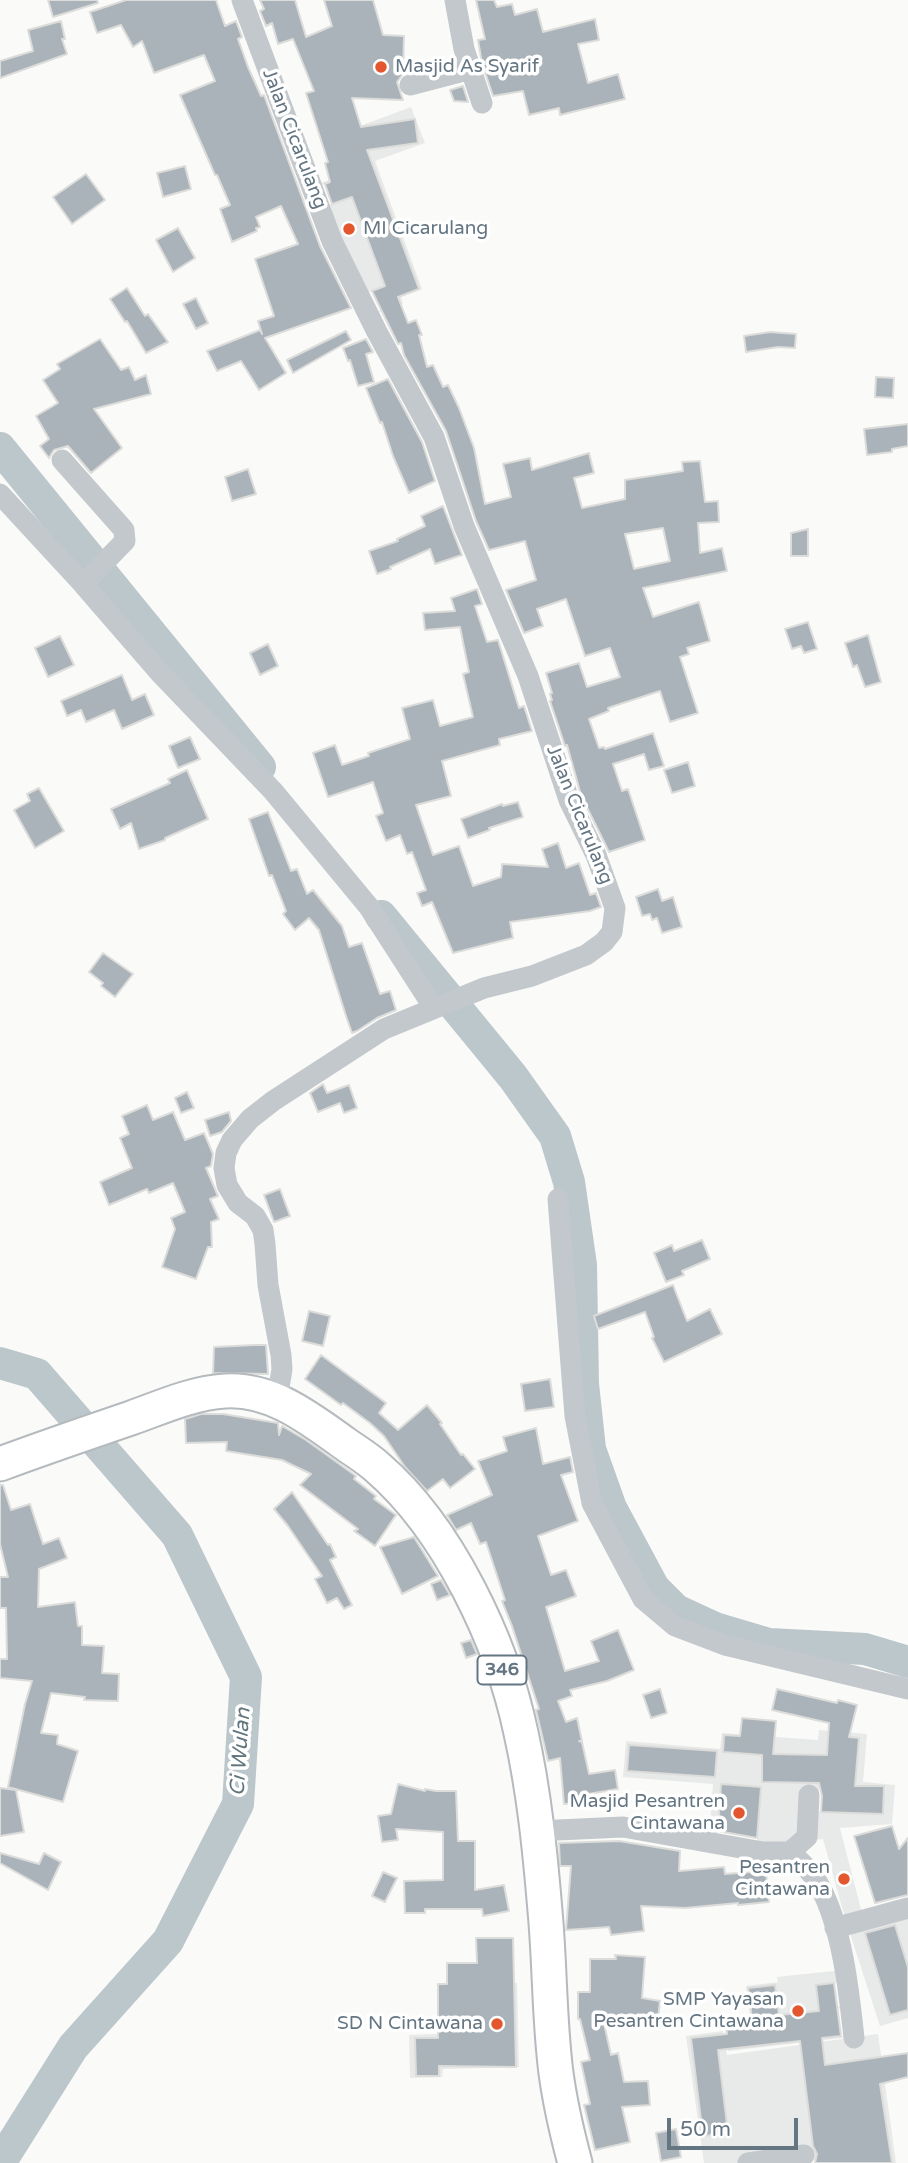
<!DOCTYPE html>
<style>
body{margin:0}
#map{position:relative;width:908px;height:2163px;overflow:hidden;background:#fafaf8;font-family:"Varela Round",sans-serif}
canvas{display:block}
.scale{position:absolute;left:667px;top:2118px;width:131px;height:32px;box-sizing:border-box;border:4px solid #657683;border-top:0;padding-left:9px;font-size:21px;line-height:24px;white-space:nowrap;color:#657683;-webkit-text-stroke:5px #fff;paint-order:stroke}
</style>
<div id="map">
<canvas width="908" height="2163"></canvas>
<div class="scale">50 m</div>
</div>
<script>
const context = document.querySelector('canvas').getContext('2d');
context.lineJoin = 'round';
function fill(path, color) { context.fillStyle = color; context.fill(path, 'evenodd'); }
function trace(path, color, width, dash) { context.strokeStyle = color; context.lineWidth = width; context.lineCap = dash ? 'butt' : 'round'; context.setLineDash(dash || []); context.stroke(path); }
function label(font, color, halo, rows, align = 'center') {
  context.font = font + ' "Varela Round",sans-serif'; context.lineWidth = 7; context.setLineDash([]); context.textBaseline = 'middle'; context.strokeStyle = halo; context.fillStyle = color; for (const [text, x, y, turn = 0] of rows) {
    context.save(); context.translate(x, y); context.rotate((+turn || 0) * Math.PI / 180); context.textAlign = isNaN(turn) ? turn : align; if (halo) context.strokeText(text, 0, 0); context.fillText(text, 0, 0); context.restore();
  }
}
fill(new Path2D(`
 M411 107 425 143 375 161 422 289 401 297 403 304 369 316 316 185 366 166 352 129ZM373 166 419 289 398 297 399 303 371 314 363 294 385 286 352 197 326 206 319 186Z
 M819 1730 867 1734 863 1782 895 1785 892 1824 840 1828 865 1925 908 1913V2018L880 2026 845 1918 823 1839 766 1845 709 1840 713 1784 623 1777 626 1741 720 1749 722 1733 818 1740ZM724 1735 752 1737 751 1754 723 1752ZM629 1745 717 1751 715 1777 627 1770ZM762 1754 810 1783 762 1782ZM721 1784 761 1787 757 1842 717 1839ZM819 1785 883 1786V1813L819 1812Z
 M843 1970 850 2037 728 2051 724 2019 750 2016 746 1986 778 1982 777 1977ZM843 1982 845 2006 819 2009 816 1985ZM845 2008 848 2036 729 2048 726 2021Z
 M437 1983H517L519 2067 443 2069 442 2077 410 2078 409 2035 437 2034ZM515 1984V2012H438V1984ZM441 2015 476 2033H516V2067L441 2066ZM415 2038H438L439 2076H416Z
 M723 2031 727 2055 878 2034 896 2163H892L876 2058 857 2154 796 2163H704L686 2036ZM716 2035 728 2132 703 2136 691 2039ZM824 2055 835 2142 813 2145 802 2058Z`), '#e8e9e9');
trace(new Path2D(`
 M0 448 260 767
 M381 916 513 1077 555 1136 569 1182 581 1265 583 1384 590 1449 611 1508 654 1588 676 1610 715 1628 769 1644 865 1649 908 1662
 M0 1363 37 1374 177 1535 246 1677 238 1804 168 1941 73 2047 0 2163`), '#bbc7cb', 32);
const building = new Path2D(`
 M48 0H97L98 3 53 17Z
 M126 0H216L225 26 236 21 242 37 238 39 248 67 261 96 264 95 320 246 351 308 265 338 286 373 259 390 241 361 217 371 207 351 260 330 262 334 258 321 274 316 255 259 298 244 281 206 256 217 260 227 256 228 257 231 232 242 220 209 230 205 217 175H215L180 95 215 81 204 55 154 73 142 41 133 47 121 25 97 33 90 12Z
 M260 0H295L306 37 332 26 324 0H373L383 35 404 36 403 74 397 82 403 100 352 98 361 127 415 119 418 143 367 150 419 289 398 297 408 323 416 320 422 335H419L427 367 433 365 443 387 448 385 459 408 474 448 485 504 511 497 503 464 530 458 532 470 589 453 594 473 574 478 582 508 625 499V480L683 471 682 462 700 461 705 502 718 501 719 522 698 523 700 553 722 548 727 571 643 588 653 617 699 602 710 641 687 648 689 654 680 657 698 713 670 722 660 691 608 708 609 711 589 719 599 748 604 747 605 749 653 733 664 766 649 770 644 754 613 764 622 791 628 789 645 840 609 852 581 795 567 745 565 746 550 701 552 700 550 694 552 693 546 673 579 663 587 687 620 677 610 648 585 656 566 599 537 609 543 626 524 633 506 590 536 580 525 541 489 550 476 521 446 431 404 355 401 343 398 344 372 291 385 286 352 197 332 204 325 184 330 182 325 163 328 162 306 93 314 91 293 39 278 44 272 23 266 26 260 11 264 9ZM663 528 670 561 634 569 625 534Z
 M476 0H494L497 7 512 4 515 15 537 9 543 32 595 19 599 40 578 44 588 83 618 74 625 99 560 115 559 108 529 115 523 91 493 96 482 63 478 40 485 39Z
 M61 21 65 39H62L67 54 0 78V61L33 51 28 30Z
 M463 86 468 102 454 101 450 90Z
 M185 166 191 189 163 197 157 173Z
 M86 174 105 200 72 224 53 197Z
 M178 228 195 258 173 272 156 240Z
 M127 288 145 316 148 314 168 342 146 353 127 321 125 322 110 299Z
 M196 298 208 323 196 329 183 304Z
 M346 331 351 340 293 373 287 360Z
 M770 332 796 334 795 348 778 347 746 352 744 336Z
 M100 339 121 370 129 367 135 380 146 375 151 394 94 409 122 448 91 473 68 446 54 450 49 458 40 446 49 439 36 416 58 403 43 380 60 369 57 364Z
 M366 339 373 352 366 354 374 382 358 386 350 360 348 361 343 348Z
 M876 377 894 378 893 398 875 397Z
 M388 379 422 442 435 481 409 493 393 456 382 422 380 423 366 388Z
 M908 424V446L892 449V452L867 455 864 429Z
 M248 469 256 494 232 501 225 477Z
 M443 506 462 555 435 564 430 549 390 567 391 569 377 574 369 551 398 541 397 539 425 526 421 516Z
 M808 529V556H791V533Z
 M477 589 482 604 475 606 487 642 498 640 519 708 524 706 532 731 499 739 500 745 442 761 451 796 416 805 433 855 459 846 473 886 501 877 502 864 548 867 542 849 558 843 566 868 579 863 590 895 596 893 601 907 590 911 510 922 513 938 453 953 432 902 422 906 417 893 426 890 412 852 407 854 400 835 386 841 376 816 383 813 373 782 328 797 313 753 335 745 342 765 369 756 368 753 410 739 402 708 433 700 440 726 473 717 463 674 469 672 460 627 425 630 423 613 455 611 451 598Z
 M808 622 817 649 804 653 801 646 792 649 785 629Z
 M868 635 881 682 865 687 857 665 853 667 845 643Z
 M60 636 74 665 48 677 35 648Z
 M268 644 278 666 260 675 250 653Z
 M122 675 132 700 145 694 154 715 122 729 114 710 86 722 81 710 67 716 61 701Z
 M190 737 200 759 178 768 169 746Z
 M688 762 695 786 672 793 664 770Z
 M187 770 208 819 165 838V840L139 849 131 823 120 829 111 809 170 783 168 779Z
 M39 788 64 831 35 848 14 810 30 801 27 794Z
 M518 802 523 817 489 828 490 830 468 838 461 819 502 804 503 806Z
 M268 812 291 871 297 869 307 894 313 890 342 926 349 947 362 943 380 994 390 991 396 1010 377 1018 357 1031 352 1033 347 1019 319 930 309 918 295 930 283 914 286 911 272 875 269 876 249 819Z
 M658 889 662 901 673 897 682 927 662 933 657 918 652 920 650 914 642 916 636 897Z
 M103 953 133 974 115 997 101 986 103 983 89 972Z
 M323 1084 327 1093 349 1085 357 1108 344 1113 340 1103 318 1112 310 1093Z
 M187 1092 194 1108 181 1113 175 1098Z
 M147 1105 153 1120 173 1112 185 1140 204 1133 213 1154 211 1166 206 1168 218 1196 210 1199 219 1219 211 1222 212 1247H208L196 1279 162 1267 175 1229 171 1218 185 1212 173 1183 149 1193 147 1189 109 1205 100 1182 132 1168 120 1138 129 1134 122 1116Z
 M229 1112 231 1121 222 1132 210 1136 205 1120Z
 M280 1189 290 1216 274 1222 264 1195Z
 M702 1240 710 1259 682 1271 684 1275 666 1282 654 1253 672 1245 674 1251Z
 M673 1285 687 1321 710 1309 722 1334 664 1362 652 1338 654 1337 645 1312 598 1329 594 1316Z
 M309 1311 330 1316 323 1346 302 1341Z
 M254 1345H266L268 1374 213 1373 214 1347Z
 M321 1355 386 1403 379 1413 398 1430 427 1405 442 1423 440 1424 461 1455 463 1454 475 1469 450 1488 443 1479 427 1491 405 1467 384 1436 370 1423 343 1403 341 1405 305 1379Z
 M550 1379 554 1407 525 1411 521 1384Z
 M201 1414H223L278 1423 279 1435 282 1426 306 1440 356 1476 354 1479 376 1496 374 1499 396 1515 375 1546 354 1531 358 1529 300 1485 311 1474 282 1460 226 1451 227 1442 186 1443 185 1419Z
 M536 1428 543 1464 570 1457 573 1472 561 1475 578 1521 538 1536 551 1575 566 1570 576 1596 546 1607 565 1671 599 1661 591 1641 618 1630 634 1670 607 1681 570 1690 572 1696 558 1701 566 1722 577 1718 582 1741H579L582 1742 589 1774 615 1770 618 1789 588 1794V1803L564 1804 560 1758 548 1761 536 1710 539 1709 512 1626 502 1601 505 1600 486 1542 480 1544 471 1523 456 1530 447 1515 492 1495 478 1461 507 1451 503 1437Z
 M0 1485H3L11 1510 30 1504 43 1544 59 1538 67 1558 39 1569 38 1607 75 1602 78 1626H82V1645L104 1646 102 1673 119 1674 118 1701 84 1700 85 1697 51 1693 41 1733 58 1735 57 1744 78 1751 63 1802 8 1787 25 1704 32 1681 0 1678V1659H7L6 1608H0V1577H8L0 1544Z
 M292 1492 328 1545 330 1544 336 1557 330 1560 352 1605 344 1609 337 1598 327 1603 315 1579 322 1576 288 1526 274 1509Z
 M414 1537 438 1576 402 1594 380 1547Z
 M441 1580 450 1595 437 1600 431 1584Z
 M471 1640 477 1654 466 1658 461 1643Z
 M660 1689 667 1713 651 1718 643 1695Z
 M777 1689 837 1703 838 1700 857 1705 849 1737 859 1738 855 1786H884L883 1814 821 1812 822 1796 819 1783 762 1782V1755L723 1752 724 1735 740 1736 742 1718 776 1721 773 1754 827 1755 829 1723 772 1710Z
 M629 1745 717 1751 715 1777 627 1771Z
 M398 1784 425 1791V1789L436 1791H456L458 1841H475V1890L504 1885 509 1911 483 1916 482 1909H425V1913H405L404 1881 443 1880V1832L396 1829 398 1840 382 1842 378 1816 391 1814Z
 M721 1784 761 1787 757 1838 718 1831Z
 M0 1788 16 1790 24 1832 0 1836Z
 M892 1826 899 1849 908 1838V1895L875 1903 854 1836Z
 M619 1841 680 1851 679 1871 724 1867 725 1874 766 1871 769 1902 738 1905V1903L685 1908 641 1906 644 1931 611 1935 609 1927 566 1930 571 1866H560L559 1843Z
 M0 1853 39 1864 44 1853 61 1862 48 1890 0 1863Z
 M383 1872 397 1878 385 1902 372 1896Z
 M895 1925 908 1967V2010L890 2015 865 1933Z
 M476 1938H513L516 2067 439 2066V2076H416L415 2038H438V1984H447V1963H477Z
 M615 1955 645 1957 642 1998 660 2001 657 2028 640 2026 641 2019H603L611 2055 618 2053 624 2082 648 2081 650 2105 622 2107 630 2142 595 2150 584 2105 590 2104 581 2062 590 2060 580 2019H578V1992H590V1959H616Z
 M834 1983 841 2036 822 2038 825 2065 908 2053V2077L880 2084 892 2163H815L817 2154 813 2146 800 2041 718 2050 728 2133 703 2136 691 2038 727 2034 726 2021 752 2018 748 1988 775 1985 779 2015 819 2011 816 1985Z
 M676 2129 681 2157 661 2161 656 2133Z`);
fill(building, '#aab3b9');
trace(building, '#dcdcda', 2);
const primary = new Path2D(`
 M0 1464C43 1448 87 1433 131 1418 162 1407 192 1393 225 1391 271 1388 309 1418 344 1443 355 1451 367 1458 377 1467 448 1528 502 1642 521 1733 534 1791 540 1851 545 1911 550 1964 549 2019 556 2073 560 2103 567 2133 575 2163`);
trace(primary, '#b5babe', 37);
trace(new Path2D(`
 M242 0 332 241 377 332 434 437 464 526 528 676 569 800 596 855 615 908 612 932 604 942 586 955 532 976 484 988 384 1029 273 1101 250 1119 232 1140 226 1153 224 1168 227 1185 238 1203 255 1216 263 1230 265 1244 268 1285 281 1355 282 1369 277 1400
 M455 0 464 49 482 103
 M410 85 471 69
 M62 460 124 530 125 541 83 584 161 674 273 791 369 907 434 1008
 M0 494 83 584
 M558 1199 575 1416 592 1503 643 1599 675 1626 725 1645 908 1689
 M536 1831 623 1827 763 1852H790L807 1837 809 1795
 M790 1852C801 1862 812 1872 819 1885 842 1926 849 1991 854 2038
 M835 1928 908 1908
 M748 2163 804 2155`), '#c3c8cc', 21);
trace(primary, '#fff', 33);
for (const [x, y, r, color] of [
 [381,67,7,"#e4572e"],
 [349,229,7,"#e4572e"],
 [739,1813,7,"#e4572e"],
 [844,1879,7,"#e4572e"],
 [798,2011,7,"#e4572e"],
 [497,2024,7,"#e4572e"]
]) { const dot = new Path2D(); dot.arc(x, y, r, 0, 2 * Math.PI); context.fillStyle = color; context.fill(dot); trace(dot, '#fff', 2.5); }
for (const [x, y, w] of [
 [502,1670,49]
]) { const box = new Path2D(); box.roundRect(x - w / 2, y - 14.5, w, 29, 5); context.fillStyle = '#fff'; context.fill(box); trace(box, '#657683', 2); }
label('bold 18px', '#657683', null, [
 ["346",502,1670]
]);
label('19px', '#657683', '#fff', [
 ["Masjid As Syarif",395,67,"left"],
 ["MI Cicarulang",363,229,"left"],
 ["Masjid Pesantren",725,1802],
 ["Cintawana",725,1824],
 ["Pesantren",830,1868],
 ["Cintawana",830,1890],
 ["SMP Yayasan",784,2000],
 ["Pesantren Cintawana",784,2022],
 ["SD N Cintawana",483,2024]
], 'right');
label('19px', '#657683', '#fff', [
 ["Jalan Cicarulang",294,139,69],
 ["Jalan Cicarulang",579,815,68]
]);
label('italic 21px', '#60757c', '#fff', [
 ["Ci Wulan",241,1752,-86]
]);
</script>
